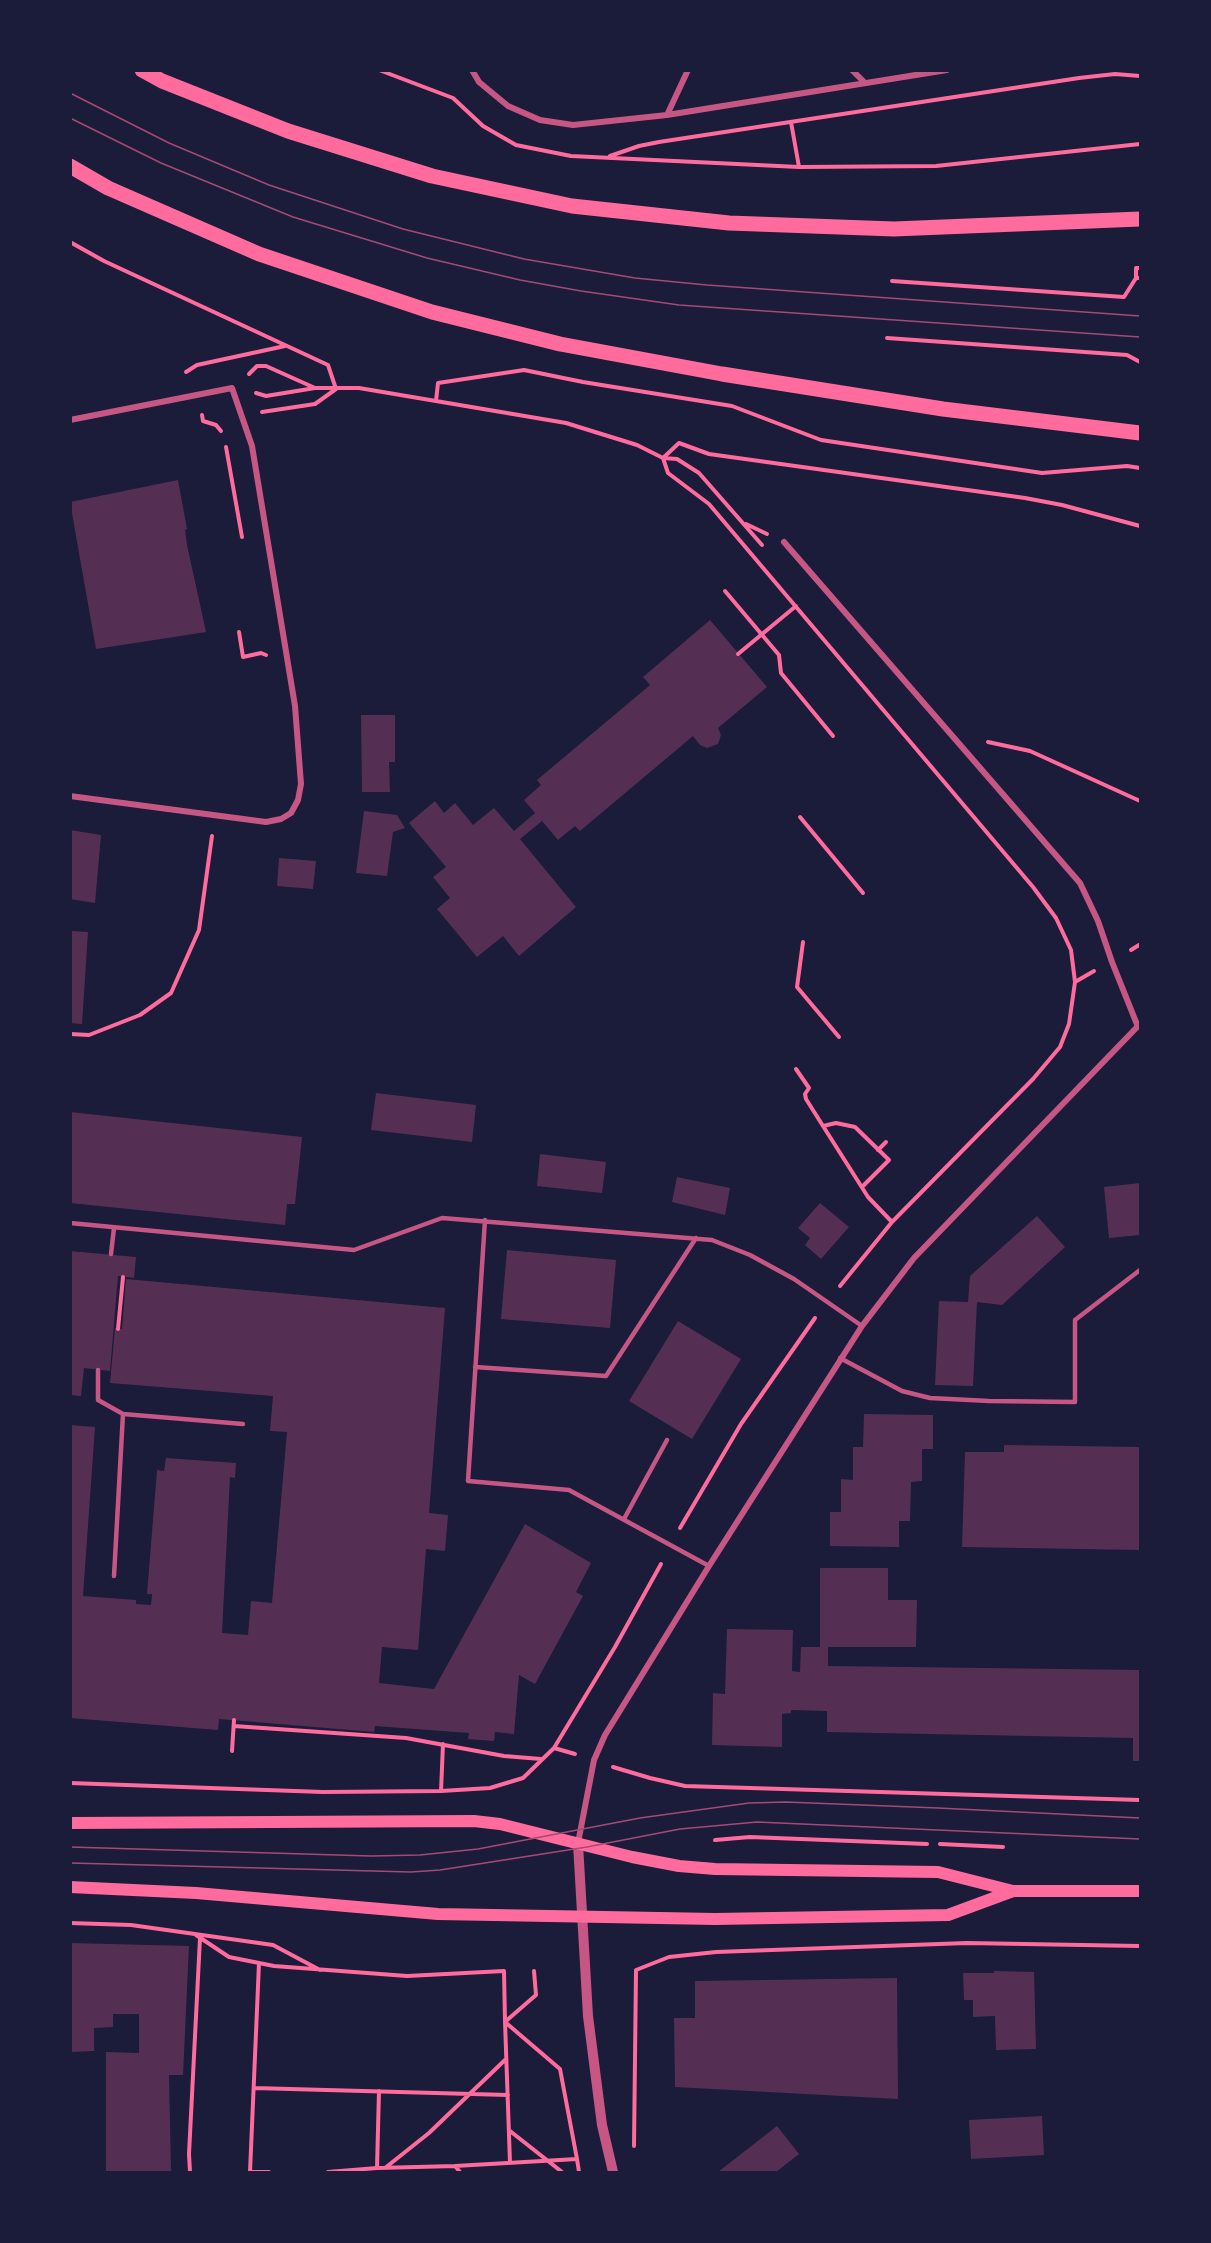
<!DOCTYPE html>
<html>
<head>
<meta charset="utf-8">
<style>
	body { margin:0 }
	#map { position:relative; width:1211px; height:2243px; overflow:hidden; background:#1b1b3a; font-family:Inter,sans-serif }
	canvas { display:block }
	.frame { position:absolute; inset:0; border:72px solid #1b1b3a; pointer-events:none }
</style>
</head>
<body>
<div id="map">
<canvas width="1211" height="2243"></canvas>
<div class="frame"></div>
</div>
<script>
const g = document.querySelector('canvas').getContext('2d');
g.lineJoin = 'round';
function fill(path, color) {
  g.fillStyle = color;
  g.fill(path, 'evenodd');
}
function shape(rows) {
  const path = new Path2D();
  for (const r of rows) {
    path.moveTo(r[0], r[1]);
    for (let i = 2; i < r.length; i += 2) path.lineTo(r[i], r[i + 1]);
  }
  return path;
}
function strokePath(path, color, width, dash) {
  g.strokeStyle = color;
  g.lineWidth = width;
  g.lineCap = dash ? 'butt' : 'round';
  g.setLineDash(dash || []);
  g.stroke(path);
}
fill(shape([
	[178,480,187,529,185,530,187,545,206,632,96,649,70,502],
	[710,620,767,687,718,728,721,735,718,744,707,748,700,745,693,736,580,831,575,826,558,840,542,821,520,839,576,907,519,956,503,936,477,957,437,909,450,898,433,877,446,867,409,823,435,801,444,813,455,803,473,825,494,808,514,831,535,813,524,800,541,785,537,780,650,685,643,677],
	[361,715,395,715,395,762,389,762,390,792,362,792],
	[364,811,397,815,405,828,393,832,387,876,356,873],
	[70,830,101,835,95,903,70,899],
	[279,858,316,861,313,889,277,886],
	[72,931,88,932,82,1024,70,1023],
	[376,1093,476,1105,472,1142,371,1130],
	[70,1112,302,1137,295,1204,287,1204,285,1225,70,1203],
	[540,1154,606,1162,602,1193,537,1186],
	[677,1177,730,1188,725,1215,672,1202],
	[1140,1183,1140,1235,1109,1238,1104,1187],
	[820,1203,849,1227,821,1259,805,1245,810,1238,798,1228],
	[1037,1216,1065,1247,1002,1305,977,1302,973,1386,935,1385,939,1301,968,1302,970,1276],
	[507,1250,616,1260,610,1328,501,1319],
	[70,1251,136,1257,134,1278,118,1276,110,1371,84,1368,81,1396,70,1395],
	[126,1279,445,1308,429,1513,448,1515,445,1551,426,1549,418,1650,382,1647,379,1683,434,1689,525,1524,591,1563,576,1592,583,1596,535,1684,519,1675,514,1734,495,1732,494,1741,468,1739,469,1733,375,1726,374,1732,219,1719,218,1730,70,1718,70,1425,95,1427,83,1596,136,1600,136,1604,151,1605,152,1594,147,1594,157,1470,164,1471,166,1458,236,1463,235,1478,230,1477,222,1633,248,1635,251,1601,272,1603,287,1432,270,1431,273,1396,110,1383,115,1328,122,1329],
	[678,1321,741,1359,692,1439,629,1401],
	[864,1414,933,1415,933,1449,922,1449,922,1481,911,1482,910,1521,899,1521,899,1547,830,1546,830,1512,841,1512,841,1479,853,1480,853,1447,863,1447],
	[1004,1445,1140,1447,1140,1550,962,1547,965,1452,1004,1452],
	[820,1568,888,1568,888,1600,917,1600,916,1647,828,1647,828,1666,1140,1670,1140,1761,1133,1761,1133,1738,827,1732,827,1711,791,1710,791,1713,782,1714,782,1747,712,1745,713,1693,725,1694,727,1629,793,1630,792,1671,800,1672,801,1647,820,1647],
	[70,1943,189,1946,183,2075,169,2075,171,2172,106,2172,106,2052,139,2053,139,2014,113,2014,113,2027,94,2028,94,2051,70,2052],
	[994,1971,1034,1972,1036,2049,996,2050,995,2016,973,2017,973,2000,964,2000,963,1973,994,1973],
	[897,1978,898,2099,675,2087,674,2018,695,2018,695,1981],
	[1042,2116,1044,2155,971,2159,969,2120],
	[777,2126,799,2154,776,2172,718,2172]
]), '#542f53');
strokePath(shape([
	[379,70,453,98,483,126,516,145,571,156,799,167,936,166,1140,144],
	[791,122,799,167],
	[610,156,639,146,659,142,1079,78,1115,74,1140,76],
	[70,242,104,261,328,365,336,389],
	[1136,278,1136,268,1140,268],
	[892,281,1124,297,1136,278,1140,278],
	[887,338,1127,355,1140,362],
	[186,372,197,365,285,346],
	[249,374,257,366,266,366,315,388],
	[256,393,266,396,315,388,359,388,566,423,637,445,663,458,677,459,699,473,762,545],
	[436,401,438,383,524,370,583,382,732,406,821,440,1042,473,1127,466,1140,468],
	[262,412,315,404,336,389],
	[202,415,203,421,216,425,221,431],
	[226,447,242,537],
	[663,458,668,473,709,504,1033,887,1056,918,1071,950,1075,982,1069,1024,1060,1047,1033,1079,892,1222,840,1286],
	[663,458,679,443,709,454,1025,498,1062,505,1140,526],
	[746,524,767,534],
	[725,591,779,655,781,673,833,736],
	[239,632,243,657,261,653,266,655],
	[738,654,796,606],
	[988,742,1030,751,1140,801],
	[800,817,863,893],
	[803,942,797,987,839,1037],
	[1131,950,1139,945,1140,946],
	[1075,982,1094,971],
	[70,1034,89,1035,140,1015,171,993,199,930,212,836],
	[796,1069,809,1088,805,1094,806,1099,823,1126,868,1197,892,1222],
	[823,1126,836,1123,855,1127,889,1160,862,1187],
	[878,1150,886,1142],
	[118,1329,123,1277],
	[680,1528,741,1424,815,1318],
	[234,1726,406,1738,504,1756,541,1759],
	[554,1748,575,1754],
	[232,1751,234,1720],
	[613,1767,650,1778,685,1786,1140,1800],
	[70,1783,323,1792,441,1791,490,1788,523,1778,554,1748,615,1647,661,1564],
	[441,1791,443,1744],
	[715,1840,750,1837,927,1844],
	[940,1844,1003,1847],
	[70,1923,131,1925,273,1945,320,1970],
	[196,1935,229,1957,274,1966,407,1976,504,1971,505,2022],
	[506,2021,536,1995,534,1971],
	[254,2088,508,2095],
	[510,2131,562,2172],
	[634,2146,636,1970,669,1957,716,1952,967,1943,1140,1946],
	[510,2163,505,2022,560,2069,577,2159],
	[455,2166,577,2159,579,2172],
	[377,2168,379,2091],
	[385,2168,429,2133,506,2059],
	[190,2172,189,2154,200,1938],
	[250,2172,259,1963],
	[250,2172,269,2172],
	[328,2172,377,2168,455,2166,460,2172]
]), '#ff6b9d', 4);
strokePath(shape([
	[485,1220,468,1481,569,1490,709,1566],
	[70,1223,354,1250,442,1218,712,1240,750,1255,794,1279,862,1326],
	[111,1254,114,1228],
	[840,1358,902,1391,930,1398,989,1401,1075,1402,1075,1320,1140,1270],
	[475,1367,606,1376,696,1238],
	[98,1370,98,1400,123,1414,243,1424],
	[624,1519,667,1440],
	[114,1576,123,1414]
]), '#c65784', 4.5);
strokePath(shape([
	[472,70,479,82,508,106,540,120,573,125,667,115,947,70],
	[852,70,865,83],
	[667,115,688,70],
	[70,420,232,388,252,446,295,706,301,784,298,800,291,813,281,819,266,822,70,796],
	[784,542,1080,883,1098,921,1112,962,1138,1027],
	[578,1843,594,1760,605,1735,709,1566,862,1326,914,1258,1140,1024]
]), '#c65784', 6);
strokePath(shape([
	[578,1844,588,2016,602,2125,613,2172]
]), '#c65784', 10);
strokePath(shape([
	[70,1823,474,1821,500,1824,632,1857,679,1866,715,1869,938,1872,1013,1891,1140,1891],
	[70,1887,196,1893,438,1914,715,1919,948,1915,1013,1891]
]), '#ff6b9d', 12);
strokePath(shape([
	[142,70,162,81,288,131,432,176,572,206,729,223,894,229,1140,219],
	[70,166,108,188,259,254,432,312,560,344,722,374,943,409,1140,433]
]), '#ff6b9d', 15);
strokePath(shape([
	[70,93,169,143,269,185,403,229,524,259,635,278,707,285,1140,316],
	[70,118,161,163,293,217,427,258,520,280,581,291,679,305,1140,337],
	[70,1847,371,1856,420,1855,478,1849,640,1818,749,1803,786,1802,938,1808,1140,1818],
	[70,1863,411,1872,440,1870,587,1847,680,1829,757,1822,1140,1839]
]), '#a44b75', 1.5);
</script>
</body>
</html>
